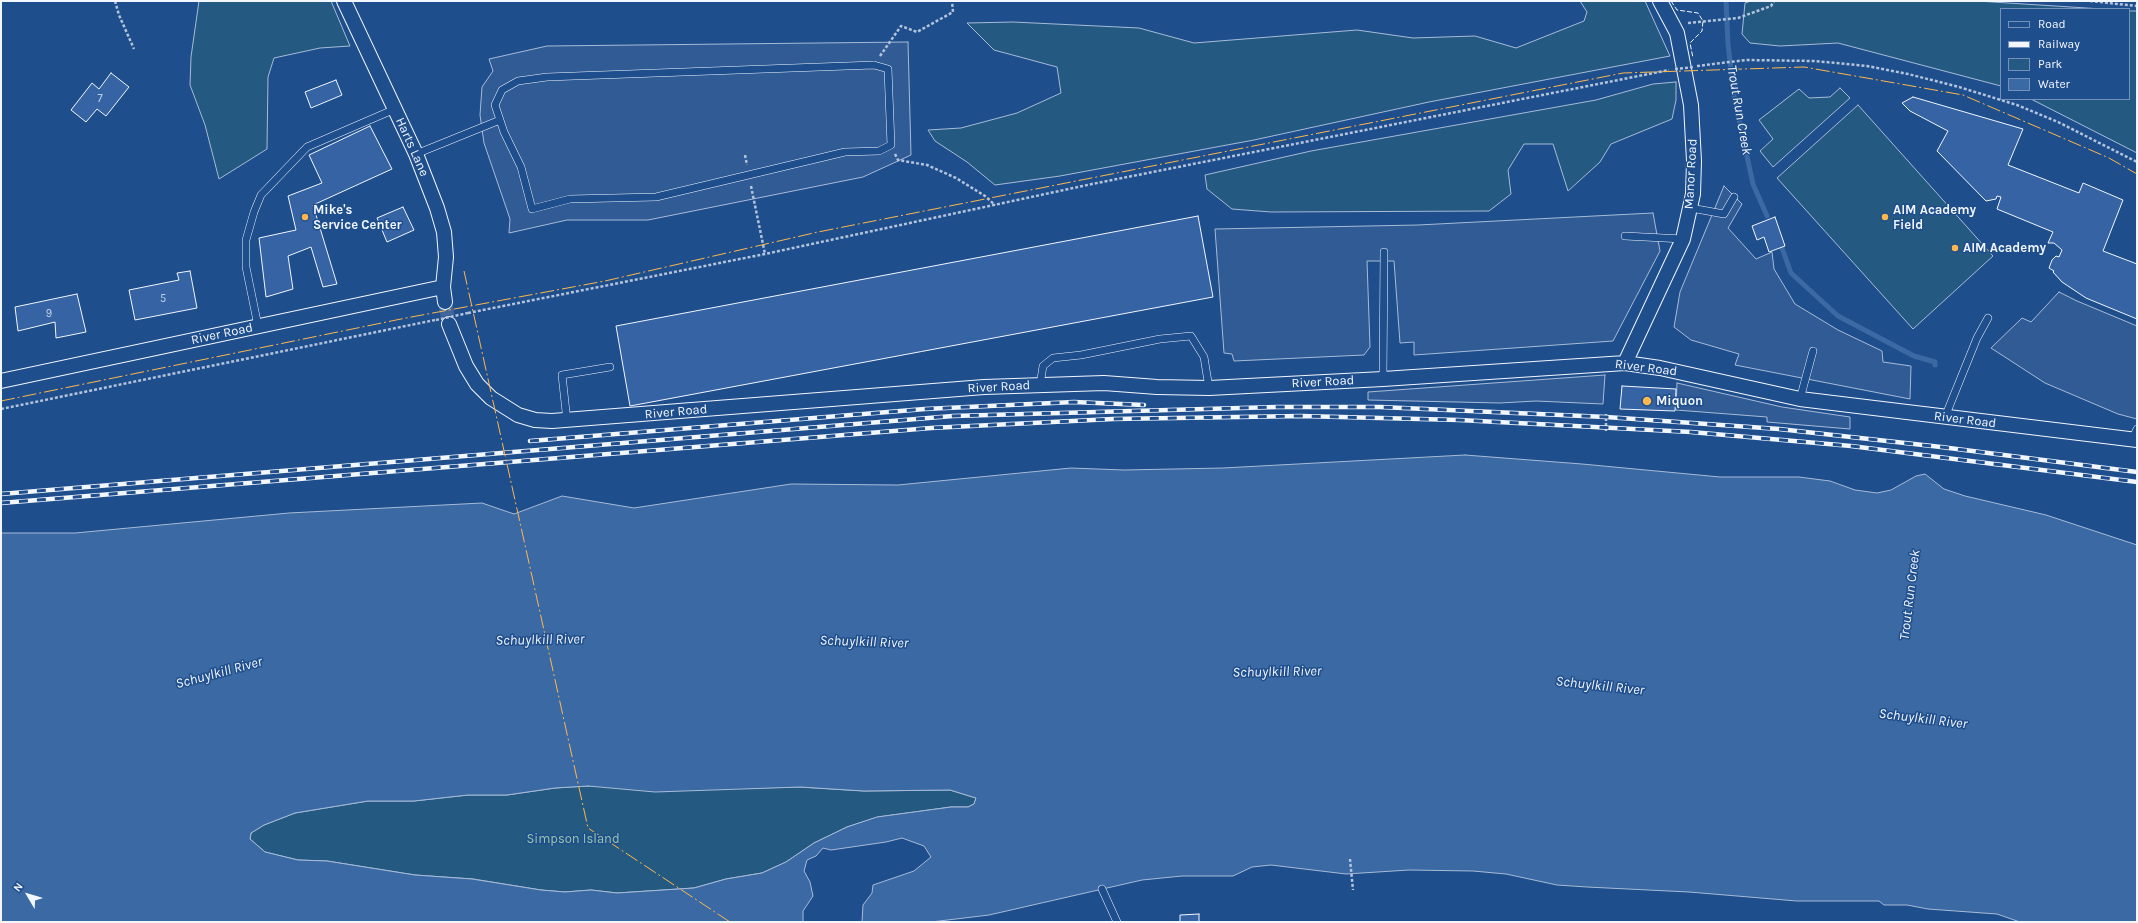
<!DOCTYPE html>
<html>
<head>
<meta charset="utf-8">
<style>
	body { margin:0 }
	#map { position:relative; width:2138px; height:923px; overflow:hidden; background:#1f4e8c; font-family:Karla,sans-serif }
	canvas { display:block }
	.frame { position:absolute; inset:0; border:2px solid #f2f6ff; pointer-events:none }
	.legend { position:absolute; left:2000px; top:8px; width:130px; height:92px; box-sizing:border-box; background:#1f4e8c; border:1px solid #7391ba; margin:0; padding:5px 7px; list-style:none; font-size:12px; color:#f2f6ff }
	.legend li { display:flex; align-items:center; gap:8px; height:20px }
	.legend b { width:20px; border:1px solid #7391ba }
	.north { position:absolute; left:8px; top:875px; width:40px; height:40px; -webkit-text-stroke:3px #1f4e8c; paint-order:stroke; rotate:308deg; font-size:11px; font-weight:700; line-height:16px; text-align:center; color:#f2f6ff }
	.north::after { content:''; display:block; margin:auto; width:14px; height:18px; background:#f2f6ff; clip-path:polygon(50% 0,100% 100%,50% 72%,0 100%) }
</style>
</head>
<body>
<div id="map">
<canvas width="2138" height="923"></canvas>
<div class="frame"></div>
<ul class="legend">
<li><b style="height:5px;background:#1f4e8c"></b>Road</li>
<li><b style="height:5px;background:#f2f6ff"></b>Railway</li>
<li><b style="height:11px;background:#245a82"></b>Park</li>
<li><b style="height:11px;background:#3b69a3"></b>Water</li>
</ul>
<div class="north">N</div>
</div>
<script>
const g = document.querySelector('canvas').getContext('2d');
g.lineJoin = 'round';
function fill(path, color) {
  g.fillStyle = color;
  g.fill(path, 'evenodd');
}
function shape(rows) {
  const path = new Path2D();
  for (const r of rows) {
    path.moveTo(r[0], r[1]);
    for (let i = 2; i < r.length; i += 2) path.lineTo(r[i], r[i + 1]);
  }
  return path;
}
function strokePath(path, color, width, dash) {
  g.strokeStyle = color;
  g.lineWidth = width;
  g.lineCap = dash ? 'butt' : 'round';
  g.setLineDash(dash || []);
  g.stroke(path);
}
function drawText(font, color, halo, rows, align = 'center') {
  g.font = font + ' Karla,sans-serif';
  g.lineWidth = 3;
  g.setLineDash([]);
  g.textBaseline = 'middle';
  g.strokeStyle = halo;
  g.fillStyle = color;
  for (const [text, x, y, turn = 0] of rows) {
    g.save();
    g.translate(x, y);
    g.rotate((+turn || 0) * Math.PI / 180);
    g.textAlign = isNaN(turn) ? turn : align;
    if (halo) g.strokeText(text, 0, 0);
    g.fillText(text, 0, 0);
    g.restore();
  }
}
const green = shape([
	[199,1,331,1,350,46,320,48,274,58,268,77,267,149,219,179,205,125,190,85,191,57,199,1],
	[1580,1,1645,1,1670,56,1429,102,1254,140,1060,176,995,185,967,162,935,141,928,130,961,128,1017,113,1061,93,1057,67,994,50,967,23,1013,22,1139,28,1194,43,1357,30,1413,38,1475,36,1516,48,1584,21,1587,12,1580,1],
	[1751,1,1977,1,2102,9,2001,9,2001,86,1838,43,1780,46,1750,43,1742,34,1745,3,1751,1],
	[2129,11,2137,11,2137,153,2031,99,2129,99,2129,11],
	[1676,82,1676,100,1672,119,1611,144,1600,162,1568,191,1553,144,1524,144,1508,170,1511,194,1489,211,1271,212,1232,209,1207,189,1205,175,1311,151,1596,100,1653,84,1676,82],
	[1840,88,1850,98,1773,167,1760,151,1773,139,1759,120,1799,89,1809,98,1830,97,1840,88],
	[1858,105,1993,256,1913,329,1777,178,1858,105],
	[588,786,715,789,800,787,864,791,950,790,976,798,974,804,968,807,951,807,878,817,847,827,814,843,786,862,762,873,726,879,694,888,617,893,591,890,565,892,541,890,473,879,415,875,327,861,298,860,265,852,250,839,251,833,264,825,295,813,368,801,414,801,468,795,507,795,555,788,588,786]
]);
fill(green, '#245a82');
strokePath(green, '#a8bbd7', 1);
const parking = shape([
	[908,42,911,155,863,177,648,220,567,220,509,233,510,219,484,143,480,115,482,87,493,71,489,59,547,46,908,42],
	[1724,186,1742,204,1728,228,1756,259,1772,252,1774,269,1795,304,1838,330,1882,351,1883,362,1911,366,1910,399,1735,365,1739,354,1691,340,1674,327,1680,292,1724,186],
	[1653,213,1660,251,1613,341,1414,355,1414,342,1400,343,1394,261,1367,261,1370,347,1364,355,1234,361,1232,354,1224,353,1215,229,1418,225,1653,213],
	[2059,292,2077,301,2137,326,2137,419,2118,414,2045,383,1991,348,2022,318,2031,322,2059,292],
	[1605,375,1603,404,1536,401,1500,403,1368,400,1368,392,1605,375],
	[1677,383,1782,407,1850,417,1850,429,1767,422,1767,417,1676,410,1677,383]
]);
fill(parking, '#305b95');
strokePath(parking, '#a8bbd7', 1);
const water = shape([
	[1465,455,1582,464,1720,477,1799,477,1830,481,1855,490,1877,493,1891,490,1916,476,1925,474,1944,489,1965,496,2046,515,2137,545,2137,922,2020,922,1997,914,1928,909,1907,905,1884,905,1879,901,1797,901,1689,892,1587,887,1557,885,1506,874,1473,871,1409,870,1346,874,1271,865,1252,867,1233,876,1182,876,1142,880,989,915,931,922,862,922,863,905,872,893,873,885,914,871,931,857,924,846,902,838,886,842,831,850,823,848,816,856,807,860,804,871,810,882,813,896,803,911,803,922,1,922,1,533,75,533,289,513,482,503,514,514,562,496,634,508,791,484,898,485,1071,468,1124,470,1223,468,1465,455],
	[588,786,655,792,800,787,864,791,950,790,976,798,974,804,968,807,951,807,877,817,847,827,814,843,786,862,762,873,726,879,694,888,617,893,591,890,565,892,541,890,472,879,415,875,327,861,298,860,265,852,250,839,251,833,264,825,295,813,368,801,414,801,468,795,507,795,555,788,588,786]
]);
fill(water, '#3b69a3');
strokePath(water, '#a8bbd7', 1);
strokePath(shape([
	[1726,1,1728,44,1734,96,1753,184,1767,216],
	[1782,248,1791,273,1838,316,1914,356,1935,362,1935,365]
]), '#3b69a3', 5);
const building = shape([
	[111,73,129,87,106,116,97,109,86,122,71,110,92,83,99,89,111,73],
	[336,80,342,95,311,108,305,92,336,80],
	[1913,97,2023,129,2008,165,2079,193,2083,183,2123,200,2103,251,2137,264,2137,319,2086,298,2062,282,2053,272,2054,271,2049,268,2052,260,2056,256,2059,257,2062,250,2054,243,2048,243,2053,232,1997,209,2001,197,1997,196,1996,199,1986,201,1937,151,1948,131,1910,111,1902,103,1913,97],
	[370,126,392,169,313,205,337,284,323,287,311,247,288,256,293,289,266,297,259,238,296,230,288,196,322,183,309,155,370,126],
	[403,207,414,230,387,242,377,218,403,207],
	[1198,216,1213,297,630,406,616,326,1198,216],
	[1775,217,1785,246,1769,252,1764,237,1757,240,1752,226,1775,217],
	[190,271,197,308,135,320,129,290,179,280,177,273,190,271],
	[77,294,86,332,56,338,55,322,18,331,15,307,77,294],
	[1622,386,1676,389,1675,411,1620,409,1622,386],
	[1199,914,1199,922,1180,922,1180,915,1199,914]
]);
fill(building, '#3563a3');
strokePath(building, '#f2f6ff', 1);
strokePath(shape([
	[445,302,449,324]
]), '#3f679d', 14, [14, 7]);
const lane = shape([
	[874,65,888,69,891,145,879,151,845,152,656,197,570,199,532,209,521,167,504,132,495,105,502,90,518,81,547,77,874,65],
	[416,154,500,120],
	[1691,208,1724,214,1734,197],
	[1625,236,1683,239],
	[258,326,246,267,246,240,254,212,261,195,307,147,395,109],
	[1383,379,1384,252],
	[1040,385,1043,366,1053,358,1081,355,1160,339,1191,336,1204,357,1209,388],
	[1800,399,1813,351],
	[1945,417,1977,338,1988,318],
	[567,421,562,375,610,367],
	[2132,440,2137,429],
	[1102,889,1117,922]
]);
const street = shape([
	[344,1,416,154,437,208,444,232,446,257,443,287,445,302],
	[449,324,466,366,477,384,491,398,518,415,535,420,552,421,984,387,1104,383,1157,387,1209,388,1383,379,1625,363,1660,368,1800,399,2137,440],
	[1625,363,1683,239,1693,194,1694,161,1691,105,1677,33,1660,1],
	[1,381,443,287]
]);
strokePath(lane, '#f2f6ff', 8);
strokePath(street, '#f2f6ff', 16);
strokePath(shape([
	[115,1,119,15,134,49],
	[2090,1,2137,6],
	[1688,23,1738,18,1771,6,1774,1],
	[880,56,901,26,917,32,953,12,952,1],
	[1697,66,1746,60,1815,61,1867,66,1908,74,1959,87,2017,105,2058,122,2137,162],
	[895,154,898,160,927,165,956,178,985,196,995,205],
	[745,155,747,165],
	[751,186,765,254],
	[468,313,765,254,1092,184,1669,70],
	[1,409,435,320],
	[1606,431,1606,414],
	[1350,859,1353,890]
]), '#b3c4dc', 2.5, [3, 2]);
strokePath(lane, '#1f4e8c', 7);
strokePath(street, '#1f4e8c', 14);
const rail = shape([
	[530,441,925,409,1074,402,1144,405],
	[1,494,953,416,1277,407,1380,407,1606,417,1779,429,1941,447,2137,472],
	[1,503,931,428,1113,419,1301,416,1459,420,1691,432,1851,446,2137,482]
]);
strokePath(rail, '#f2f6ff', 4.5);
strokePath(rail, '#1f4e8c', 3, [9]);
strokePath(shape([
	[1675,69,1694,67],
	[436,320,468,313]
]), '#b3c4dc', 2.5, [3, 2]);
strokePath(shape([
	[1671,1,1677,10,1698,13,1703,21,1702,31,1690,43,1693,58]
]), '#f2f6ff', 1, [5, 2]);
strokePath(shape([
	[464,271,588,828,730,922],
	[1,401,406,318,605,281,818,232,1623,73,1804,67,1963,95,2109,158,2137,174]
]), '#ffb74d', 1, [14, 3, 2, 3]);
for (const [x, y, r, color] of [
	[305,217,4,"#ffb74d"],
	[1885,217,4,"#ffb74d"],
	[1955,248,4,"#ffb74d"],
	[1647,401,5,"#ffb74d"]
]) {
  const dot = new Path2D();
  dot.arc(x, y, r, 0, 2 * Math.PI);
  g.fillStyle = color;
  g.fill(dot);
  strokePath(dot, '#1f4e8c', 1.5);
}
drawText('11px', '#c3d1e8', null, [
	["7",100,99],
	["5",163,299],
	["9",49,314]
]);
drawText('13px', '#f2f6ff', '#1f4e8c', [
	["Harts Lane",412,147,66],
	["Manor Road",1691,174,-87],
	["River Road",222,334,-12],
	["River Road",1646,368,7],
	["River Road",1323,382,-3],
	["River Road",999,387,-3],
	["River Road",676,412,-5],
	["River Road",1965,420,7]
]);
drawText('bold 13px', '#f2f6ff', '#1f4e8c', [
	["Mike's",313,210],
	["Service Center",313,225],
	["AIM Academy",1893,210],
	["Field",1893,225],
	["AIM Academy",1963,248],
	["Miquon",1656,401]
], 'left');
drawText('13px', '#97c8a6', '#1f4e8c', [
	["Simpson Island",573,839]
]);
drawText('italic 14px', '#f2f6ff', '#1f4e8c', [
	["Trout Run Creek",1739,110,80],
	["Trout Run Creek",1910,595,-83],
	["Schuylkill River",540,640,-1],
	["Schuylkill River",864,642,2],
	["Schuylkill River",1277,672,-1],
	["Schuylkill River",219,673,-15],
	["Schuylkill River",1600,686,6],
	["Schuylkill River",1923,719,7]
]);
</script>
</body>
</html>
